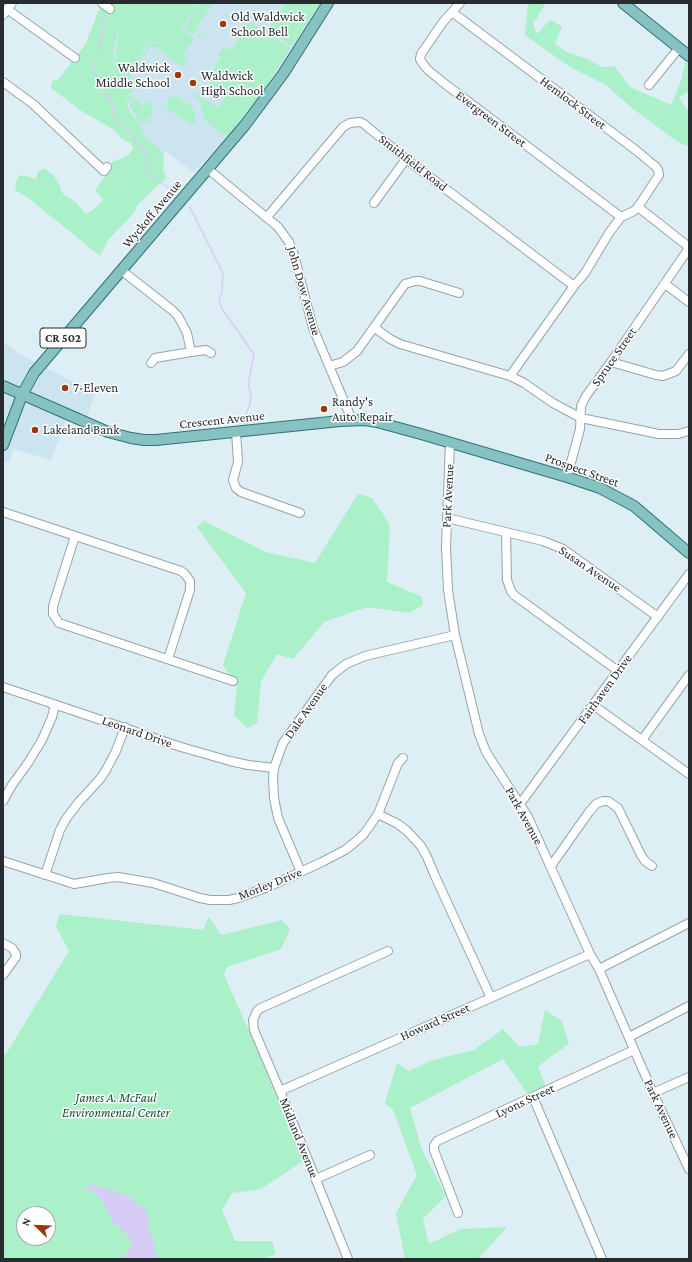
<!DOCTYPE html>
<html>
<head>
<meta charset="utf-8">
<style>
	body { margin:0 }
	#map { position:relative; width:692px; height:1262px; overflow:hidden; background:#deeef5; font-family:"Crimson Pro",serif }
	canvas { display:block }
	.frame { position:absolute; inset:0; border:4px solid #262c2f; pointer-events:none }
	.north { position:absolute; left:16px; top:1206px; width:40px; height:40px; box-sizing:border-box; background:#fff; border:1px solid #a8abac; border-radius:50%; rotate:293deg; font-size:11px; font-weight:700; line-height:16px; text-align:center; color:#262c2f }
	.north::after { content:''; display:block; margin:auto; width:14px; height:18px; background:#9d370f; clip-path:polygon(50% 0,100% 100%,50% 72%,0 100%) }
</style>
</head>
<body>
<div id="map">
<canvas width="692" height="1262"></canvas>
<div class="frame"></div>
<div class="north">N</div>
</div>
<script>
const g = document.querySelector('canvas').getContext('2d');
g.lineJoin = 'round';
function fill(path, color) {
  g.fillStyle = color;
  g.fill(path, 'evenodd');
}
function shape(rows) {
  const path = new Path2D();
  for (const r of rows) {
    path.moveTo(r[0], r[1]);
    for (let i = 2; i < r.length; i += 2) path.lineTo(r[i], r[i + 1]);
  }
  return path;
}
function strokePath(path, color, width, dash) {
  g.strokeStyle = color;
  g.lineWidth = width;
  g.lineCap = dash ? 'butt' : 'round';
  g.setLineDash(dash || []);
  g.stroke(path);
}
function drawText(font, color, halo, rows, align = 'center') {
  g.font = font + ' "Crimson Pro",serif';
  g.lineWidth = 3;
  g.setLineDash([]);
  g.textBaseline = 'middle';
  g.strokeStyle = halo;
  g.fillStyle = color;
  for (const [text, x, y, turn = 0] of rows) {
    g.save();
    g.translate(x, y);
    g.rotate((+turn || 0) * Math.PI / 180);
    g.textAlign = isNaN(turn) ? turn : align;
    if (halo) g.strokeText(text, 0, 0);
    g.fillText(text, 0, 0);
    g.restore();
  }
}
fill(shape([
	[123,3,320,3,277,71,256,100,217,149,194,172,146,139,114,77,112,65,113,52],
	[3,342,25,357,95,393,87,417,70,410,51,460,14,449,8,463,3,461]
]), '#cce4ef');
fill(shape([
	[105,3,124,3,124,7,125,3,199,3,179,32,160,43,152,41,148,43,129,72,130,77,137,82,130,94,131,100,126,101,131,113,140,125,146,139,158,147,164,153,163,169,167,178,151,191,144,199,139,203,133,214,108,240,100,256,27,197,16,191,15,184,19,176,24,175,36,179,38,172,43,169,47,170,53,175,60,186,61,191,66,197,68,197,76,202,85,214,92,211,103,200,95,190,110,170,112,162,129,155,133,149,131,143,121,138,113,129,83,112,51,88,52,81,58,80,85,45,98,12],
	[121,18,114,66,116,79,113,71,113,52],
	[200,3,213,3,196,29,202,33,199,38,198,37,200,33,195,30,193,34,184,29],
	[286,3,320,3,292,46,267,31],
	[528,3,546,3,533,24,537,34,550,20,562,26,555,44,566,52,588,59,602,67,614,66,630,87,671,105,681,81,685,62,689,63,689,92,679,97,689,113,689,147,675,140,632,108,606,85,570,67,525,35],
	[244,16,245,19,290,48,265,88,230,134,227,136,206,122,199,101,194,94,195,93,218,108,227,94,201,77,205,71,210,74,221,57,218,55,224,47,231,51,248,25,241,21],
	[182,30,197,40,194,39,182,56,188,60,184,67,151,45,137,67,135,66,150,43,161,44],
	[176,96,189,104,193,108,196,121,195,124,190,124,168,110,167,103,168,100,172,97],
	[133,98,142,104,141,114,144,121,141,124,130,105],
	[150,101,154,104,152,107,153,112,147,122,143,118,142,110,144,105,145,103,148,104],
	[358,494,372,498,390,525,387,582,422,597,423,605,409,613,367,607,324,622,293,659,277,654,261,681,257,723,247,728,234,715,237,687,223,665,246,593,197,527,204,521,266,552,315,563],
	[59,914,203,930,209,917,221,935,282,920,290,929,281,949,227,967,224,975,250,1033,303,1161,261,1189,232,1193,222,1210,235,1241,272,1241,276,1254,263,1259,3,1259,3,1054,6,1054,69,951,56,927],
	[24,1214,48,1214,48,1238,24,1238],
	[545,1010,562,1021,569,1044,538,1066,547,1090,530,1098,503,1059,410,1108,422,1150,446,1196,423,1219,429,1244,460,1229,507,1227,478,1259,405,1259,396,1213,417,1175,393,1110,385,1103,397,1063,409,1071,433,1060,474,1050,503,1029,520,1047,538,1044]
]), '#aaf0c8');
fill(shape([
	[91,1184,129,1196,138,1205,144,1207,150,1221,148,1227,154,1243,156,1259,124,1259,132,1242,121,1228,112,1222,103,1201,99,1199,97,1194,92,1191,86,1190]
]), '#d6ccf5');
strokePath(shape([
	[98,51,104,25,105,16],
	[95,61,93,69,102,89,111,100,114,114,119,124,131,133,135,141,143,149,150,160,146,169,148,174,175,192],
	[190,207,223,273,222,292,219,301,222,309,254,354,249,380,249,387,251,395,250,404,244,419,245,425]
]), '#d6ccf5', 1.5);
const minor = shape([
	[102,3,110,9],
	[460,3,443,22,421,54,420,59,423,64,428,70,445,84,621,217],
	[7,9,75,58],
	[452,12,637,151,656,167,658,170,659,175,638,207,634,211,621,217,609,233,585,273,574,286,510,376],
	[3,15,12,3],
	[3,82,33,104,104,171,107,167],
	[649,85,679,48],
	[208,169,278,227,289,242,294,255,313,328,352,420],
	[374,203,406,159],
	[638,207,689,247],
	[267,217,343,127,350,123,360,122,364,124,406,159,574,286],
	[121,270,172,310,178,316,187,333,191,352],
	[665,284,689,302],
	[375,328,390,339,400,344,510,376,524,383,553,403,581,418,659,434,678,434,689,431],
	[611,362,656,375,663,376,676,371,689,354],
	[151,363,155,358,191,352,206,350,211,353],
	[329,366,343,362,357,351,405,284,415,281,420,281,459,293],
	[236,432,238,462,233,480,236,488,241,492,300,513],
	[450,442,446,547,448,590,455,635,479,734,486,752,528,817,590,954,599,969,653,1093,689,1169],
	[567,477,580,429,581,406,586,396,611,362,689,248],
	[3,512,181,571,185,574,190,581,190,590,168,659],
	[447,518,543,541,563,549,658,617],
	[506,533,507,580,511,591,514,595,618,671],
	[75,536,53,606,53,614,59,623,233,681],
	[3,687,181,747,230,761,248,765,274,768],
	[593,705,689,774],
	[642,740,689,675],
	[3,801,12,785,28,763,42,740,52,717,55,705],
	[520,804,689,574],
	[378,814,398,824,407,831,421,846,427,857,435,876,491,998],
	[3,861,74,884,108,878,118,877,153,883,200,898,210,900,229,900,238,898,268,887,322,862,345,850,354,843,364,834,378,814,395,771,398,763,403,758],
	[551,866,589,812,596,804,603,801,608,801,618,808,641,855,645,861,652,866],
	[301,872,278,818,274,798,273,778,274,768,283,743,332,675,346,664,365,656,455,635],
	[45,875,60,830,66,819,78,803,100,779,106,770,116,751,125,727],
	[3,943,12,948,16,954,16,957,3,975],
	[599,969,689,923],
	[629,1037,689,1006],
	[280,1091,590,954],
	[653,1093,689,1077],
	[533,1097,602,1259],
	[316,1179,370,1155],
	[458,1213,434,1150,434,1146,437,1141,634,1050],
	[348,1259,280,1091,254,1030,253,1020,257,1011,261,1008,388,951]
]);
const major = shape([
	[623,3,689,56],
	[3,386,108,432,131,438,144,440,156,440,340,421,365,420,377,422,421,434,567,477,600,488,634,506,689,553],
	[3,445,22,395,34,373,245,125,283,74,328,3]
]);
strokePath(minor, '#95a4ab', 10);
strokePath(major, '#2e7373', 12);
strokePath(minor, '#fff', 8);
strokePath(major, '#85c2c1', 10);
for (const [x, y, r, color] of [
	[223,24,4,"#9d370f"],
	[178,75,4,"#9d370f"],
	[193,83,4,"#9d370f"],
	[65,388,4,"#9d370f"],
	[324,409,4,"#9d370f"],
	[35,430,4,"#9d370f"]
]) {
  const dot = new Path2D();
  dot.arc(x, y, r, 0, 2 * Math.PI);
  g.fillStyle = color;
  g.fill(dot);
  strokePath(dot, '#fff', 1.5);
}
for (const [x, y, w] of [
	[63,338,46]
]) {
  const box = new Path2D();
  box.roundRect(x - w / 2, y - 10, w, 20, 3);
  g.fillStyle = '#fff';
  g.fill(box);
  strokePath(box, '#262c2f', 1);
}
drawText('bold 12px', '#262c2f', null, [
	["CR 502",63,338]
]);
drawText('13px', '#262c2f', '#fff', [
	["Old Waldwick",231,17],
	["School Bell",231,32],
	["Waldwick",170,68,"right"],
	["Middle School",170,83,"right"],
	["Waldwick",201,76],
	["High School",201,91],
	["7-Eleven",73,388],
	["Randy's",332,402],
	["Auto Repair",332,417],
	["Lakeland Bank",43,430]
], 'left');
drawText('13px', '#262c2f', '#fff', [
	["Hemlock Street",573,103,37],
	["Evergreen Street",491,119,37],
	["Smithfield Road",413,163,38],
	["Wyckoff Avenue",152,214,-50],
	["John Dow Avenue",304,291,74],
	["Spruce Street",614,357,-55],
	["Crescent Avenue",222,420,-6],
	["Prospect Street",582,470,20],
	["Park Avenue",448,496,-87],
	["Susan Avenue",590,569,34],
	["Fairhaven Drive",605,689,-54],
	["Dale Avenue",306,711,-55],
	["Leonard Drive",137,732,19],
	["Park Avenue",524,816,61],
	["Morley Drive",270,884,-22],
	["Howard Street",435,1022,-24],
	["Lyons Street",525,1101,-25],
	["Park Avenue",661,1109,65],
	["Midland Avenue",299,1138,68]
]);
drawText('italic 13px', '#165035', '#fff', [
	["James A. McFaul",116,1098],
	["Environmental Center",116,1113]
]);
</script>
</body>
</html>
